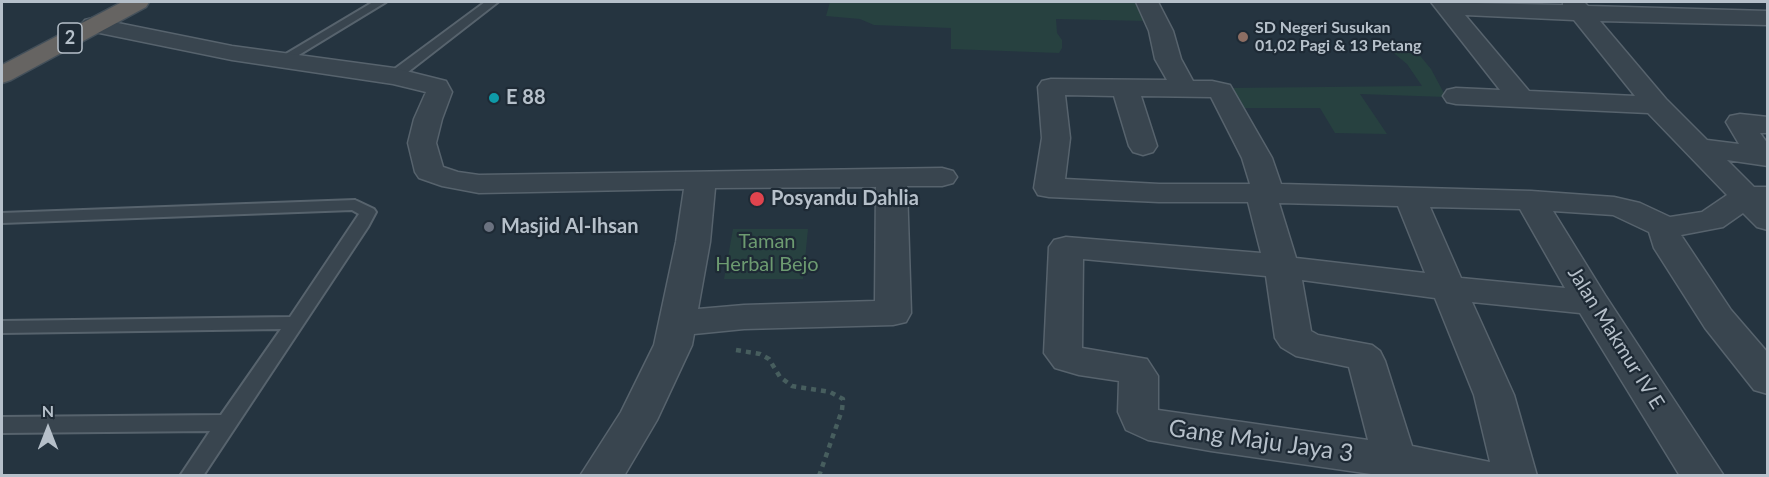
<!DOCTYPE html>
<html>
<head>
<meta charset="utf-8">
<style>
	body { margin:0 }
	#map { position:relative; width:1769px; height:477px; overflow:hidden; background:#253440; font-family:Lato,sans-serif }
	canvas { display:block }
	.frame { position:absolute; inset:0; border:3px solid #b6c0ca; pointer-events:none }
	.north { position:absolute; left:18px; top:399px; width:60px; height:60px; -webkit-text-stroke:4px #1e2a35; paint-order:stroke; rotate:0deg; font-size:16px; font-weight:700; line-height:24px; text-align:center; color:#b6c0ca }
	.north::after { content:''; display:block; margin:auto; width:21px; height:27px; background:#b6c0ca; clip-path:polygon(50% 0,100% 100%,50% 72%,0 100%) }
</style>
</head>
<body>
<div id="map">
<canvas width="1769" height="477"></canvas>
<div class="frame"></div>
<div class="north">N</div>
</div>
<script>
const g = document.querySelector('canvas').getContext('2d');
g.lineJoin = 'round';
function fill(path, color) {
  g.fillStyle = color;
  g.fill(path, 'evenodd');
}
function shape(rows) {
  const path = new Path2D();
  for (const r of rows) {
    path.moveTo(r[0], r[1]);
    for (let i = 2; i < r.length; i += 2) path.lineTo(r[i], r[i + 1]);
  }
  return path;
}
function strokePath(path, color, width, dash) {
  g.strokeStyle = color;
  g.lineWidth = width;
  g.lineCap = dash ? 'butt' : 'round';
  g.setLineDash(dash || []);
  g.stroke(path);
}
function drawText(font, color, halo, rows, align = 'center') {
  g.font = font + ' Lato,sans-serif';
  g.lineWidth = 4.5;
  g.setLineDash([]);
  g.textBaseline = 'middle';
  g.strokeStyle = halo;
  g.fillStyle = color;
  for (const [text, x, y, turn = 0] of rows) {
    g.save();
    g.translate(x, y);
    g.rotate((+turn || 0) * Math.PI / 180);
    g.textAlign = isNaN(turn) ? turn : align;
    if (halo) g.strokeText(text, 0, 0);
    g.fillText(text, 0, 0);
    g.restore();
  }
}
fill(shape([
	[830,2,1137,2,1148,21,1056,19,1057,33,1062,40,1062,48,1059,53,951,49,951,28,874,25,860,19,826,16],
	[1398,45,1417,52,1431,69,1446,97,1360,94,1387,134,1335,133,1320,108,1239,108,1228,88,1422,86,1407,64,1390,50,1392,46],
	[733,229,808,229,803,279,724,279]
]), '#274140');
const service = shape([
	[373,2,386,2,284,64,276,64,274,61,373,2],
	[485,2,498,2,399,79,389,79,388,76,389,73,485,2],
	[355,200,374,209,376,212,368,227,203,476,180,476,210,431,2,433,2,417,221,415,281,329,2,333,2,321,290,317,359,214,352,210,2,223,2,213,355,200]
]);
const minor = shape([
	[1136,2,1158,2,1173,31,1181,59,1193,81,1212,81,1230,85,1272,158,1281,184,1531,191,1614,197,1640,203,1670,217,1702,212,1727,195,1648,113,1456,104,1447,102,1443,96,1447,90,1456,88,1500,90,1431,2,1563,5,1563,2,1584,2,1588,6,1768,11,1768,25,1600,21,1666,99,1707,140,1739,144,1726,122,1730,116,1740,114,1768,117,1768,133,1760,133,1768,144,1768,166,1727,160,1754,187,1768,187,1768,230,1757,227,1743,213,1723,227,1681,235,1731,310,1768,353,1768,394,1754,390,1705,328,1654,248,1649,232,1613,215,1553,211,1605,295,1724,476,1680,476,1580,313,1472,302,1514,395,1537,476,1385,476,1211,451,1148,440,1126,430,1118,412,1119,381,1079,375,1055,368,1044,353,1049,247,1054,240,1066,237,1261,253,1248,202,1159,202,1049,197,1038,195,1034,188,1042,138,1038,87,1042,81,1051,79,1167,80,1155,59,1149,31,1136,2],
	[1465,15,1574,20,1635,96,1529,91,1465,15],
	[1065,95,1114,96,1129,146,1133,152,1143,155,1153,152,1157,146,1141,96,1211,97,1242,158,1250,184,1159,184,1065,179,1070,138,1065,95],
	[1279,203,1398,206,1425,273,1296,258,1279,203],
	[1430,207,1520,209,1565,288,1461,278,1430,207],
	[1083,259,1266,276,1275,338,1281,347,1296,356,1349,367,1368,440,1158,410,1158,376,1147,359,1082,348,1083,259],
	[1302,280,1435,298,1474,395,1490,462,1412,446,1385,361,1380,351,1372,345,1318,335,1311,331,1302,280],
	[93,18,232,46,394,68,446,81,452,92,442,119,436,143,443,167,458,172,479,175,942,168,953,171,957,177,953,183,942,186,907,186,911,313,906,322,893,325,744,329,694,334,692,345,657,420,624,476,580,476,621,412,654,345,676,242,684,189,479,193,442,186,419,178,415,172,408,143,414,119,426,92,393,84,232,60,85,30,81,25,85,20,93,18],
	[876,187,875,301,744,305,698,309,710,242,715,188,876,187]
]);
const trunk = shape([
	[122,2,149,2,146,7,11,80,2,83,2,65,122,2]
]);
strokePath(service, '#57636d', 4);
strokePath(minor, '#57636d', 3);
strokePath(trunk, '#44505a', 3);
strokePath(shape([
	[736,350,760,354,769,359,780,377,792,386,830,392,843,399,842,410,819,476]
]), '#475e5e', 4.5, [5, 5]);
fill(service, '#39454f');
fill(minor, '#39454f');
fill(trunk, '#666462');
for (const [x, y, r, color] of [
	[1243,37,6,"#8d6e63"],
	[494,98,6,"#0f9aa8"],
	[757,199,8,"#e0444e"],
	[489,227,6,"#6b7280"]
]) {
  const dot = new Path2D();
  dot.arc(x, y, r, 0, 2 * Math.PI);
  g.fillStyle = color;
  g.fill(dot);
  strokePath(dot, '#1e2a35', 2);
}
drawText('bold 16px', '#b6c0ca', '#1e2a35', [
	["SD Negeri Susukan",1255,28],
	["01,02 Pagi & 13 Petang",1255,46]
], 'left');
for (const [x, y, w] of [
	[70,38,24]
]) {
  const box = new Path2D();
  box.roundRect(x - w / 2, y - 15, w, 30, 4.5);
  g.fillStyle = '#1e2a35';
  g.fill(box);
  strokePath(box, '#b6c0ca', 1.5);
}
drawText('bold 18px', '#b6c0ca', null, [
	["2",70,38]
]);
drawText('bold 20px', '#b6c0ca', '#1e2a35', [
	["E 88",506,98],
	["Posyandu Dahlia",771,199],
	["Masjid Al-Ihsan",501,227]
], 'left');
drawText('20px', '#6d9b71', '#1e2a35', [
	["Taman",767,242],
	["Herbal Bejo",767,265]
]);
drawText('20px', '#b6c0ca', '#1e2a35', [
	["Jalan Makmur IV E",1616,338,58]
]);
drawText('24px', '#b6c0ca', '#1e2a35', [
	["Gang Maju Jaya 3",1261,441,8]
]);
</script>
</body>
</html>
